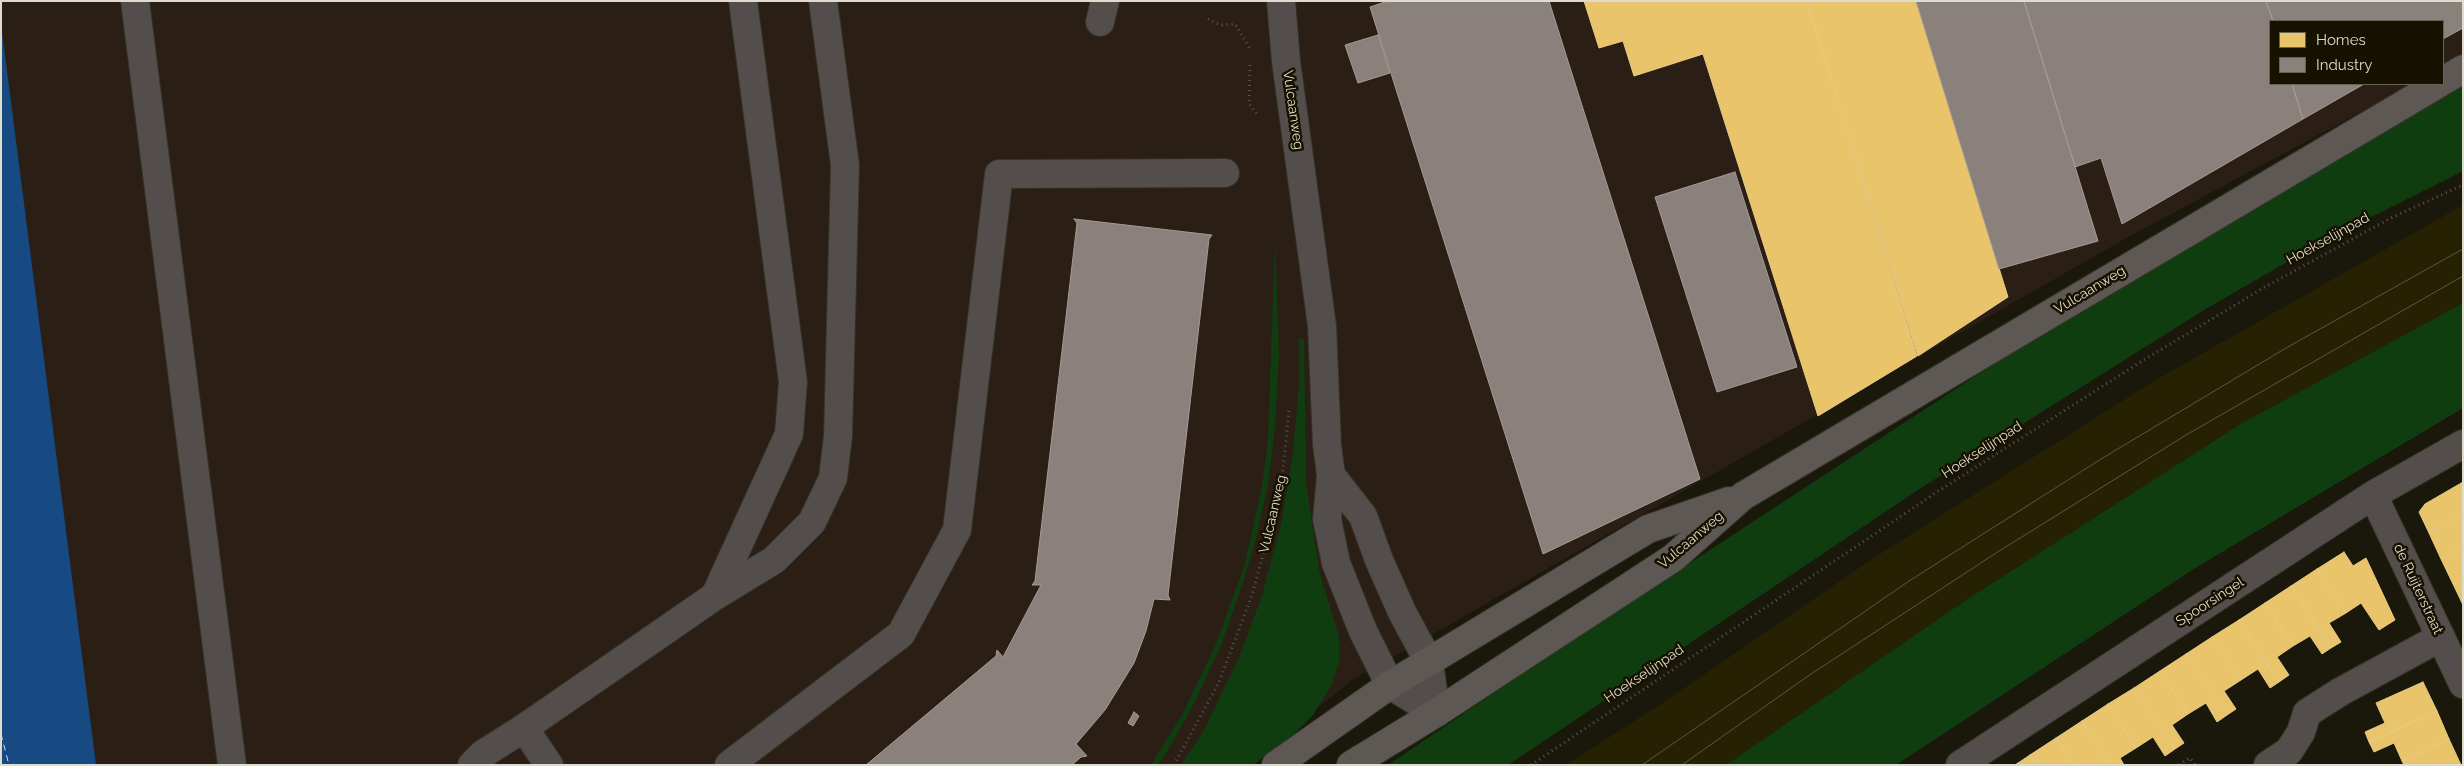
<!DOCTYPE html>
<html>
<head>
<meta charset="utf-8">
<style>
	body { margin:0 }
	#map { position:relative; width:2464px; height:766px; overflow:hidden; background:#1a180a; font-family:Raleway,sans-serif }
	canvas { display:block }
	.frame { position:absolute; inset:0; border:2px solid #dedccc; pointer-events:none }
	.legend { position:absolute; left:2269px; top:20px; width:175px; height:65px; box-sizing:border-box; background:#171200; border:1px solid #676352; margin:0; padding:6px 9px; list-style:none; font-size:15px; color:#dedccc }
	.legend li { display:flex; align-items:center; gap:10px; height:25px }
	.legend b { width:25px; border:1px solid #676352 }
</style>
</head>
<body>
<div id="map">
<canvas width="2464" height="766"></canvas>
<div class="frame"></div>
<ul class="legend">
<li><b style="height:14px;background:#e9c46a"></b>Homes</li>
<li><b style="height:14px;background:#8a817c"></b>Industry</li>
</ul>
</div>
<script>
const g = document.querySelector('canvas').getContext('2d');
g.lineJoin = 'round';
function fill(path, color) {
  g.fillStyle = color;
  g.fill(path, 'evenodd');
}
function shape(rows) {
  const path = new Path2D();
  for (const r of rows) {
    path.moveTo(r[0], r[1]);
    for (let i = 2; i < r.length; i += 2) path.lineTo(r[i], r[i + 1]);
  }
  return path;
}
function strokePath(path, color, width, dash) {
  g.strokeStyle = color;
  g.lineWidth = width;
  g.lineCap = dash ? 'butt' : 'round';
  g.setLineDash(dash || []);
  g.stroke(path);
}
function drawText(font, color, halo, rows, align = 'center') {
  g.font = font + ' Raleway,sans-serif';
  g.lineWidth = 5;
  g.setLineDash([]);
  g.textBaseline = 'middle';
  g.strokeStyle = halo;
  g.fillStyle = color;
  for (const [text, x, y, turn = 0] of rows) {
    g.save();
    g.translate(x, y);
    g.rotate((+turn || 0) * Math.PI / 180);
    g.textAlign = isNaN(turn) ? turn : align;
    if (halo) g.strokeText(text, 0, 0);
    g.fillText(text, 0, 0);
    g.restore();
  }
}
fill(shape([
	[2463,205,2463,303,2242,423,1963,602,1726,765,1566,765,1664,702,1872,559,2154,381]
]), '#262102');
fill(shape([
	[1,1,2463,1,2463,57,2443,68,2443,21,2270,21,2270,84,2413,84,2123,240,1351,681,1245,765,1,765]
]), '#2b1e14');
fill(shape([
	[2463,84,2463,171,2327,239,2204,310,1921,488,1511,763,1508,765,1388,765,1551,654,2064,318],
	[1275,241,1279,355,1275,428,1268,485,1257,535,1245,577,1222,643,1195,702,1167,752,1158,765,1151,765,1183,713,1215,646,1244,567,1262,487,1268,440],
	[2463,303,2463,408,2192,570,1896,765,1726,765,1963,602,2242,423],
	[1299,339,1304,339,1306,482,1319,570,1339,637,1339,662,1331,686,1313,715,1290,738,1253,765,1181,765,1204,730,1238,660,1262,596,1281,524,1293,453,1299,383]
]), '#103d10');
fill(shape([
	[1,24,96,765,1,765]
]), '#174983');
const homes = shape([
	[1584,1,1807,1,1917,356,1818,416,1703,54,1634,76,1623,41,1599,48,1584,1],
	[1807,1,1916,1,2008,297,1918,356,1807,1],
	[2463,482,2463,514,2429,533,2419,512,2425,504,2463,482],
	[2463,514,2463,546,2441,559,2429,533,2463,514],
	[2463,546,2463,578,2453,584,2441,559,2463,546],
	[2344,552,2353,566,2366,558,2395,620,2379,630,2361,603,2346,613,2317,569,2344,552],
	[2317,569,2346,613,2329,623,2341,642,2331,648,2291,586,2317,569],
	[2463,578,2463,605,2453,584,2463,578],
	[2291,586,2331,648,2322,654,2310,636,2293,646,2265,603,2291,586],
	[2265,603,2293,646,2277,657,2289,675,2279,682,2239,620,2265,603],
	[2239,620,2279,682,2270,688,2258,669,2241,680,2212,637,2239,620],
	[2212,637,2241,680,2224,691,2236,709,2227,715,2186,654,2212,637],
	[2186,654,2227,715,2217,722,2206,703,2188,714,2160,671,2186,654],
	[2160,671,2188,714,2172,725,2184,743,2175,749,2134,688,2160,671],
	[2423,682,2437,711,2369,742,2365,732,2385,723,2376,703,2423,682],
	[2134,688,2175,749,2165,756,2153,737,2136,748,2108,704,2134,688],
	[2108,704,2136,748,2120,758,2124,765,2110,765,2082,721,2108,704],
	[2437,711,2449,739,2402,761,2394,743,2374,752,2369,742,2437,711],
	[2082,721,2110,765,2073,765,2056,738,2082,721],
	[2056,738,2073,765,2036,765,2030,755,2056,738],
	[2449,739,2461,765,2404,765,2402,761,2449,739],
	[2030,755,2036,765,2015,765,2030,755]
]);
fill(homes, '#e9c46a');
strokePath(homes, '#e6cb87', 1);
const industry = shape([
	[1388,1,1549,1,1700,479,1543,554,1370,7,1388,1],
	[1916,1,2024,1,2098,241,1999,269,1916,1],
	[2024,1,2266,1,2273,21,2270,21,2270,84,2292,84,2303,119,2122,224,2101,158,2075,167,2024,1],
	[2266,1,2463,1,2463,28,2443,39,2443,21,2273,21,2266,1],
	[1378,35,1390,73,1358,83,1345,45,1378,35],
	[2292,84,2364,84,2303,119,2292,84],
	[1735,172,1797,367,1717,392,1655,197,1735,172],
	[1074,219,1212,235,1209,239,1168,595,1170,600,1154,599,1146,631,1134,663,1105,710,1076,744,1087,756,1081,757,1072,765,866,765,996,656,997,650,1003,657,1041,585,1032,585,1035,581,1077,223,1074,219],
	[1134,712,1139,716,1133,726,1128,723,1134,712]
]);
fill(industry, '#8a817c');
strokePath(industry, '#a39c94', 1);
strokePath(shape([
	[1,734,9,765]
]), '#d2e1f4', 1, [6, 5]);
const minor = shape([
	[135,1,232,765],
	[1281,1,1286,61,1322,326,1327,445,1331,475,1327,519,1336,563,1363,631,1390,685,1436,713],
	[1100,22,1105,1],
	[1331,475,1363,516,1379,560,1402,612,1429,662,1436,713],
	[2373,495,2463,684],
	[715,596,789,434,793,382,743,1],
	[524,728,549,765],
	[472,765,483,754,524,728,715,596,774,560,812,522,833,478,838,436,845,165,823,1],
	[729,765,901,634,957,530,999,174,1225,173],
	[1960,765,2373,495,2463,444],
	[2268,765,2289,751,2301,732,2307,713,2340,692,2441,637]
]);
const major = shape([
	[2443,81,2463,69],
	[1276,765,1390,685,1648,529,1729,501],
	[1351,765,1436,713,1673,558,1743,496,2438,84]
]);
strokePath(minor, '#343327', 30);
strokePath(major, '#343327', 30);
strokePath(shape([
	[1208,19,1220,25,1235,24,1250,49],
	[1250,65,1249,104,1257,114],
	[1174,765,1219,682,1252,595,1281,489,1289,410],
	[1531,765,1937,492,2142,361,2265,287,2391,218,2463,185],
	[2179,765,2190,758,2195,765]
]), '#595551', 3, [1, 4]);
strokePath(minor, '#534e4b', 28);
strokePath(major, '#5d5853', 28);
strokePath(shape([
	[1642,765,1909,581,2101,459,2286,348,2463,249],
	[1682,765,1808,676,1996,553,2186,435,2463,276]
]), '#5a5651', 1);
drawText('14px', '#dedccc', '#171200', [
	["Vulcaanweg",1293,110,82],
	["Hoekselijnpad",2328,239,-29],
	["Vulcaanweg",2090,290,-31],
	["Hoekselijnpad",1982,450,-33],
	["Vulcaanweg",1273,514,-77],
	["Vulcaanweg",1691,540,-40],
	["de Ruijterstraat",2418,589,65],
	["Spoorsingel",2210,602,-33],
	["Hoekselijnpad",1644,674,-34]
]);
</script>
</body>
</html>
